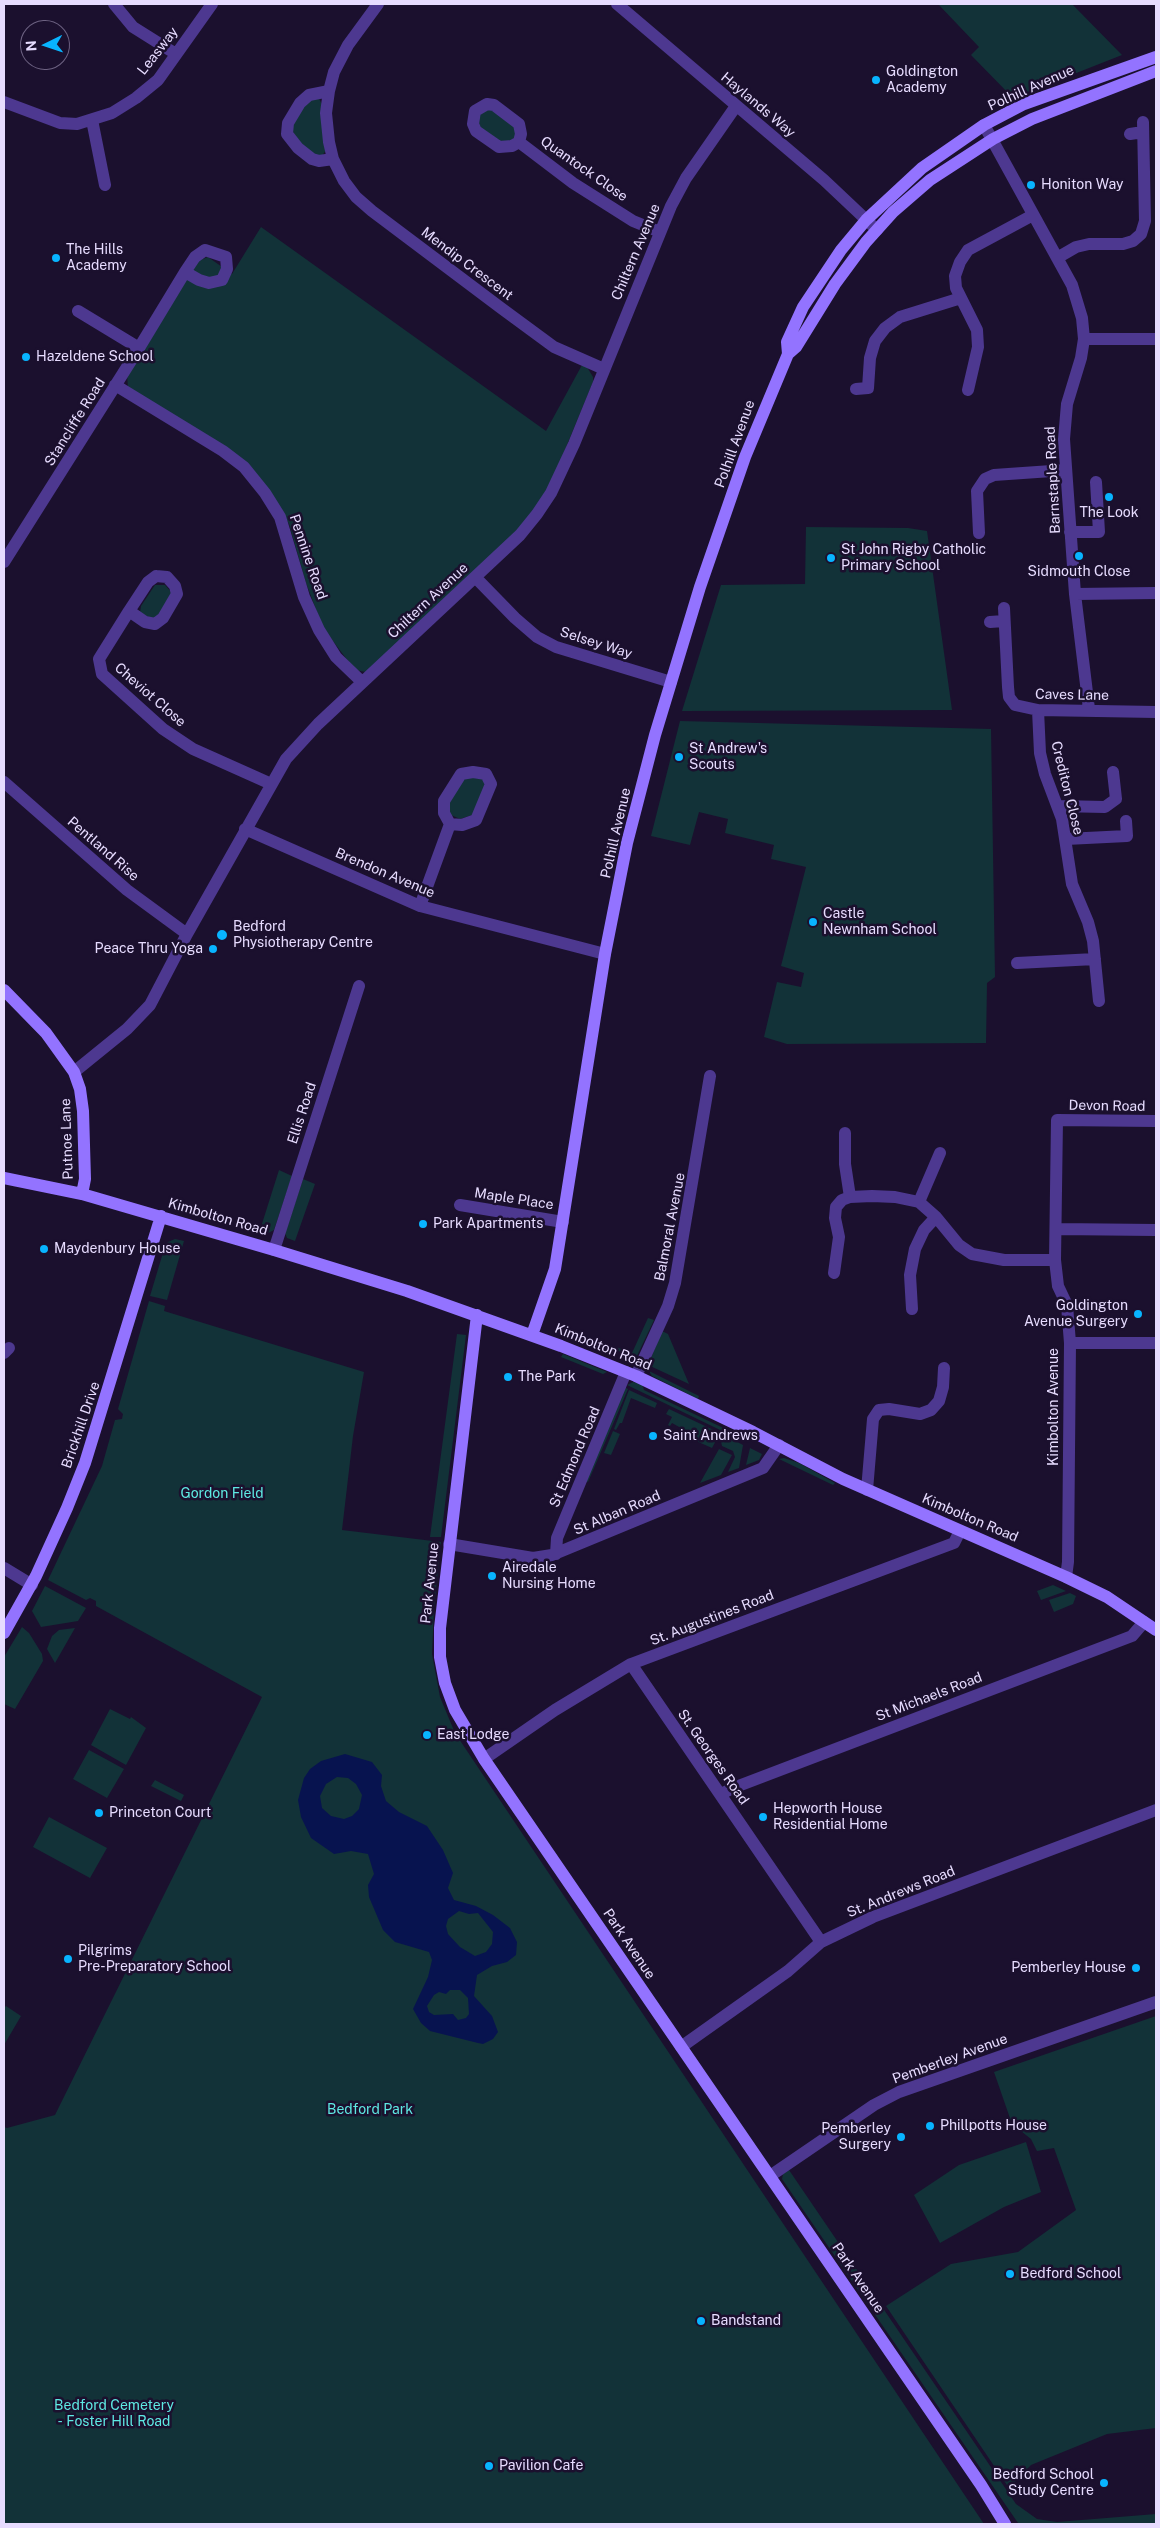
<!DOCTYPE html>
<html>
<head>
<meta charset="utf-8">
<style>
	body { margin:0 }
	#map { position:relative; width:1160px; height:2528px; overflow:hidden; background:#1b102e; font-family:"Public Sans",sans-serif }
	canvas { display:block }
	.frame { position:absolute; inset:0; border:5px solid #e7dcff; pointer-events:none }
	.north { position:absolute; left:20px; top:20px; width:50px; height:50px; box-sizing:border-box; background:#1b102e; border:1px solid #6d6282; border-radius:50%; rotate:266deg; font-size:14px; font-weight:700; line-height:20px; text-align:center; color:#e7dcff }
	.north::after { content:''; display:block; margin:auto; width:18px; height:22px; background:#08b4ff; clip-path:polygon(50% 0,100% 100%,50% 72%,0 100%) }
</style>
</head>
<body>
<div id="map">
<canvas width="1160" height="2528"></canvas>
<div class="frame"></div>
<div class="north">N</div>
</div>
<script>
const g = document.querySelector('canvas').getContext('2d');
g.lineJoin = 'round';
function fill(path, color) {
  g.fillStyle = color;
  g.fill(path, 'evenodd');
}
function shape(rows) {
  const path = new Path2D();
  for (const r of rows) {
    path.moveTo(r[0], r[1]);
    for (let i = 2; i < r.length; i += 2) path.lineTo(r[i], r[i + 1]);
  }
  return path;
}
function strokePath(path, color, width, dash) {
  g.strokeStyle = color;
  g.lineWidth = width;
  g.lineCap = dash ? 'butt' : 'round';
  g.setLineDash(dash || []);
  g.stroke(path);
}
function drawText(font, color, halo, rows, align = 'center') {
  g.font = font + ' "Public Sans",sans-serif';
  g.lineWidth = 5;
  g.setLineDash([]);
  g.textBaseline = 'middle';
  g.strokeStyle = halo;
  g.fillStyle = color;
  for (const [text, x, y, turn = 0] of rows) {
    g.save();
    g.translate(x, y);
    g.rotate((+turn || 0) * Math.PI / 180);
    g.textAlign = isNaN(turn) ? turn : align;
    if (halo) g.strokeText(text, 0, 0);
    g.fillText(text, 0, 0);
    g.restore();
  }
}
fill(shape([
	[938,4,1072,4,1122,55,1013,98,971,55,979,47],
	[318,97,322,104,326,150,322,156,315,155,294,139,292,121,307,100],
	[489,108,514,125,516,137,504,144,479,128,477,115],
	[261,227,546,431,582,365,587,367,593,377,593,382,550,486,521,528,371,673,355,670,323,628,306,583,289,524,268,489,128,388,127,374,197,261,208,257,232,274],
	[806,527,908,528,927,531,952,710,682,711,721,585,805,584],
	[155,585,165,585,174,595,159,622,140,613,141,606],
	[680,721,991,729,995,977,987,983,986,1043,787,1044,764,1037,777,982,801,987,804,973,781,966,806,867,771,859,774,845,725,833,728,819,699,812,690,845,651,836],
	[465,777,484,779,485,788,472,815,460,819,451,815,447,804],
	[279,1170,292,1176,274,1230,268,1233,260,1230],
	[303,1179,315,1184,295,1241,287,1238,285,1233],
	[175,1239,184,1241,167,1300,150,1296,165,1246,168,1242],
	[149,1301,165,1306,164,1311,364,1372,353,1436,342,1530,441,1542,434,1608,432,1654,440,1697,455,1733,984,2524,4,2524,4,2127,7,2128,55,2115,262,1697,96,1606,96,1601,90,1598,86,1600,48,1580,102,1466,115,1420,122,1419,123,1414,118,1409],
	[648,1318,654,1320,636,1358,583,1337,584,1335,632,1353],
	[662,1331,668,1334,689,1384,648,1365],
	[457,1334,466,1335,441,1537,430,1537],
	[563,1354,607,1372,603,1374,561,1357],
	[649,1371,699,1396,698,1399,652,1376],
	[633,1382,642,1384,644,1390,740,1436,748,1436,745,1442,627,1385],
	[624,1387,628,1389,588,1482,585,1481],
	[629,1390,657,1403,655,1408,631,1398,622,1423,620,1423,616,1430,614,1429],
	[669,1409,720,1433,712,1448,678,1433,681,1428,672,1423,670,1426,668,1425,672,1417,666,1414],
	[613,1431,620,1434,611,1455,604,1453],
	[724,1435,743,1445,739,1468,728,1472,735,1457,733,1451,722,1446,721,1441],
	[750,1448,762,1454,759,1460,746,1465],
	[719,1449,732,1455,721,1475,700,1483],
	[784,1458,799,1463,835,1483,833,1485,779,1459],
	[1053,1585,1066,1591,1041,1600,1037,1591],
	[45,1586,86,1608,78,1621,41,1627,32,1611],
	[1070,1593,1076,1596,1073,1604,1054,1612,1049,1600],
	[22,1627,29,1633,42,1654,43,1661,15,1709,4,1704,4,1657],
	[75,1628,55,1663,47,1649,52,1636,59,1630],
	[110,1709,130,1719,131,1717,146,1728,126,1765,91,1745],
	[89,1750,124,1769,107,1798,73,1779],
	[155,1780,184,1795,181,1801,151,1786],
	[49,1817,107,1848,90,1878,33,1847],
	[6,2006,21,2016,4,2045,4,2008],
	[1156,2016,1156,2428,1107,2434,1031,2465,1009,2488,886,2306,951,2264,1018,2252,1076,2210,1054,2148,1037,2151,1031,2139,1012,2124,994,2072],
	[1026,2142,1041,2192,1004,2207,940,2243,914,2195,959,2165],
	[789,2170,1016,2504,1037,2519,1057,2522,1156,2514,1156,2524,1018,2523,782,2179,783,2174]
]), '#123238');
fill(shape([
	[345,1754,372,1762,382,1775,381,1786,386,1801,399,1812,427,1826,443,1850,453,1873,448,1888,454,1900,476,1906,493,1915,510,1928,517,1942,516,1955,507,1962,492,1966,477,1975,474,1996,492,2016,498,2032,493,2039,483,2044,478,2043,430,2031,421,2023,413,2009,428,1977,432,1960,429,1952,395,1942,383,1930,369,1897,368,1885,374,1874,368,1854,351,1851,334,1854,311,1838,301,1817,298,1800,304,1778,310,1769,321,1761],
	[337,1777,348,1778,356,1784,362,1795,359,1809,352,1816,344,1819,331,1816,322,1808,320,1796,326,1784],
	[459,1911,469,1914,478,1913,493,1932,492,1944,486,1952,475,1956,460,1947,448,1934,446,1926,448,1919],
	[450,1990,460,1990,468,1998,469,2014,466,2018,458,2020,453,2014,434,2015,429,2012,427,2006,434,1995,439,1992,446,1994]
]), '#07134f');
strokePath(shape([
	[114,4,133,27,176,54],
	[378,4,348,45,334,72,329,91,326,113,329,142,333,159,344,181,356,197,372,211,501,308,554,347,604,369],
	[617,4,824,180,877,230],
	[329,91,309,95,300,103,288,123,287,134,298,148,312,159,319,161,333,159],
	[4,102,60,123,77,124,112,113,136,98,158,80,212,4],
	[487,104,494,105,519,124,521,134,519,142,512,146,499,147,476,131,473,124,475,111,487,104],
	[92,120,105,185],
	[984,125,1072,285,1082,318,1084,339,1081,358,1067,404,1064,439,1075,594,1089,709],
	[1130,134,1143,132],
	[519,142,573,183,633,221,660,232],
	[1057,258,1076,247,1089,244,1123,244,1133,241,1141,234,1145,221,1143,122],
	[78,311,139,348],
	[1084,339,1156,339],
	[115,385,223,451,244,467,265,493,280,517,304,597,319,630,336,657,362,682],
	[856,389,868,388,870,358,875,341,885,328,900,317,961,298],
	[968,390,978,347,977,330,956,288,955,276,960,262,968,250,1033,215],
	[1070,532,1099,532,1096,482],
	[979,533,977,491,985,479,994,475,1066,470],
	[4,562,139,348,185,272,195,257,205,250,226,257,227,269,222,280,209,283,199,280,185,272],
	[156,576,167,577,175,586,177,594,163,618,155,624,145,622,129,611,148,582,156,576],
	[476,578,515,618,537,637,556,647,671,682],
	[1075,594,1156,593],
	[1004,608,1008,687,1009,697,1015,705,1038,710,1156,712],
	[129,611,99,659,102,674,163,729,193,749,269,783],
	[990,622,1004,621],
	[1038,710,1040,753,1045,774,1062,819,1072,884,1088,922,1093,941,1099,1001],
	[4,782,127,890,187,934],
	[1058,806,1105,807,1116,799,1113,772],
	[245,829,420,906,605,954],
	[1066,839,1127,836,1126,821],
	[420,906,450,824,444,813,444,801,461,774,473,772,486,774,491,784,476,820,462,825,450,824],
	[1017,963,1095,959],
	[74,1072,127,1029,150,1005,187,934,286,759,318,724,520,535,537,514,551,493,574,444,671,206,686,178,736,106],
	[845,1133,845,1164,850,1197],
	[919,1202,940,1153],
	[460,1205,563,1222],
	[1056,1229,1156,1230],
	[274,1250,359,986],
	[834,1273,839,1237,835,1218,836,1207,842,1200,850,1197,872,1196,895,1197,919,1202,936,1217,959,1245,972,1254,1004,1260,1055,1260],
	[912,1309,910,1275,915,1249,924,1230,936,1217],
	[1070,1343,1156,1343],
	[4,1353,9,1348],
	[636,1376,668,1306,675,1283,710,1076],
	[867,1490,873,1419,879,1410,889,1409,920,1414,931,1410,939,1401,943,1387,944,1368],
	[449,1544,533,1558,552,1555,763,1468,779,1445],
	[556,1554,557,1538,626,1372],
	[4,1568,32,1585],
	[1066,1577,1068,1562,1070,1343,1067,1305,1058,1286,1055,1260,1057,1120,1156,1121],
	[631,1664,821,1942],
	[484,1759,555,1710,631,1664,954,1543,960,1531],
	[721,1794,733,1788,1132,1636,1144,1622],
	[681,2047,788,1971,821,1942,873,1917,1156,1810],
	[770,2176,874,2105,899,2092,1156,2002]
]), '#4d3890', 12);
strokePath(shape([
	[788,354,787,342,803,307,841,250,866,220,922,168,984,125,1024,104,1156,57],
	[4,990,46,1033,74,1072,80,1089,83,1111,85,1179,82,1194],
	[4,1178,82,1194,274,1250,407,1291,561,1346,636,1376,753,1432,843,1479,1066,1577,1107,1597,1156,1630],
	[477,1315,440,1628,440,1657,445,1683,455,1710,484,1759,981,2485,1005,2524],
	[532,1335,555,1269,605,954,627,843,655,735,700,587,745,457,788,354,796,347,835,284,866,242,893,212,930,180,993,139,1032,119,1156,71],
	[4,1633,36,1576,67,1508,85,1463,161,1216]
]), '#9373ff', 12);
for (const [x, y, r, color] of [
	[876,80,5,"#08b4ff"],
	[1031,185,5,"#08b4ff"],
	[56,258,5,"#08b4ff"],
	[26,357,5,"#08b4ff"],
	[1109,497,5,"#08b4ff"],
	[1079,556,5,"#08b4ff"],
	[831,558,5,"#08b4ff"],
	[679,757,5,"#08b4ff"],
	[813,922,5,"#08b4ff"],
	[222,935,6,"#08b4ff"],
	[213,949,5,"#08b4ff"],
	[423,1224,5,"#08b4ff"],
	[44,1249,5,"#08b4ff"],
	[1138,1314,5,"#08b4ff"],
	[508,1377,5,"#08b4ff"],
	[653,1436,5,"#08b4ff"],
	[492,1576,5,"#08b4ff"],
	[427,1735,5,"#08b4ff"],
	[99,1813,5,"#08b4ff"],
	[763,1817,5,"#08b4ff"],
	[68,1959,5,"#08b4ff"],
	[1136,1968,5,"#08b4ff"],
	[930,2126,5,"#08b4ff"],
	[901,2137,5,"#08b4ff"],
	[1010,2274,5,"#08b4ff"],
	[701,2321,5,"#08b4ff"],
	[489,2466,5,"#08b4ff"],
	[1104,2483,5,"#08b4ff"]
]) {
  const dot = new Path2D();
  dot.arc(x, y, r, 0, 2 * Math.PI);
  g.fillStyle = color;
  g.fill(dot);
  strokePath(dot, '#1b102e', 2);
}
drawText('14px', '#e7dcff', '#1b102e', [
	["Leasway",158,51,-52],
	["Polhill Avenue",1031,88,-24],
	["Haylands Way",758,105,40],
	["Quantock Close",584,169,35],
	["Chiltern Avenue",636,252,-67],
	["Mendip Crescent",467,264,37],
	["Stancliffe Road",75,422,-58],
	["Polhill Avenue",735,444,-70],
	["Barnstaple Road",1053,480,-93],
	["Pennine Road",308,557,71],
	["Chiltern Avenue",428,601,-43],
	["Selsey Way",596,643,18],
	["Cheviot Close",150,695,41],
	["Caves Lane",1072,695,1],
	["Crediton Close",1067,788,76],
	["Polhill Avenue",616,833,-77],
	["Pentland Rise",103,849,41],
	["Brendon Avenue",385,873,23],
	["Devon Road",1107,1106,1],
	["Ellis Road",302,1113,-72],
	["Putnoe Lane",67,1139,-92],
	["Maple Place",514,1199,9],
	["Kimbolton Road",218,1217,16],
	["Balmoral Avenue",670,1227,-79],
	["Kimbolton Road",603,1347,22],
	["Kimbolton Avenue",1054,1407,-90],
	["Brickhill Drive",81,1425,-71],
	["St Edmond Road",575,1457,-67],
	["St Alban Road",617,1513,-23],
	["Kimbolton Road",970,1518,23],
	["Park Avenue",430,1583,-84],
	["St. Augustines Road",712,1618,-21],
	["St Michaels Road",929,1697,-21],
	["St. Georges Road",713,1757,55],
	["St. Andrews Road",901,1892,-22],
	["Park Avenue",629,1944,56],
	["Pemberley Avenue",950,2059,-20],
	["Park Avenue",858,2278,56]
]);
drawText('14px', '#e7dcff', '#1b102e', [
	["Goldington",886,72],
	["Academy",886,88],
	["Honiton Way",1041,185],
	["The Hills",66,250],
	["Academy",66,266],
	["Hazeldene School",36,357],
	["The Look",1109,513,"center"],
	["St John Rigby Catholic",841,550],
	["Primary School",841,566],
	["Sidmouth Close",1079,572,"center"],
	["St Andrew's",689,749],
	["Scouts",689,765],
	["Castle",823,914],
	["Newnham School",823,930],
	["Bedford",233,927],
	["Physiotherapy Centre",233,943],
	["Peace Thru Yoga",203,949,"right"],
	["Park Apartments",433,1224],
	["Maydenbury House",54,1249],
	["Goldington",1128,1306,"right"],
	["Avenue Surgery",1128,1322,"right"],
	["The Park",518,1377],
	["Saint Andrews",663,1436],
	["Airedale",502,1568],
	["Nursing Home",502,1584],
	["East Lodge",437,1735],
	["Hepworth House",773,1809],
	["Residential Home",773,1825],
	["Princeton Court",109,1813],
	["Pilgrims",78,1951],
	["Pre-Preparatory School",78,1967],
	["Pemberley House",1126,1968,"right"],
	["Phillpotts House",940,2126],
	["Pemberley",891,2129,"right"],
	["Surgery",891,2145,"right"],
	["Bedford School",1020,2274],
	["Bandstand",711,2321],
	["Pavilion Cafe",499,2466],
	["Bedford School",1094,2475,"right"],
	["Study Centre",1094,2491,"right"]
], 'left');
drawText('14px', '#5ee9e3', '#1b102e', [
	["Gordon Field",222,1494],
	["Bedford Park",370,2110],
	["Bedford Cemetery",114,2406],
	["- Foster Hill Road",114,2422]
]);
</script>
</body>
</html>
